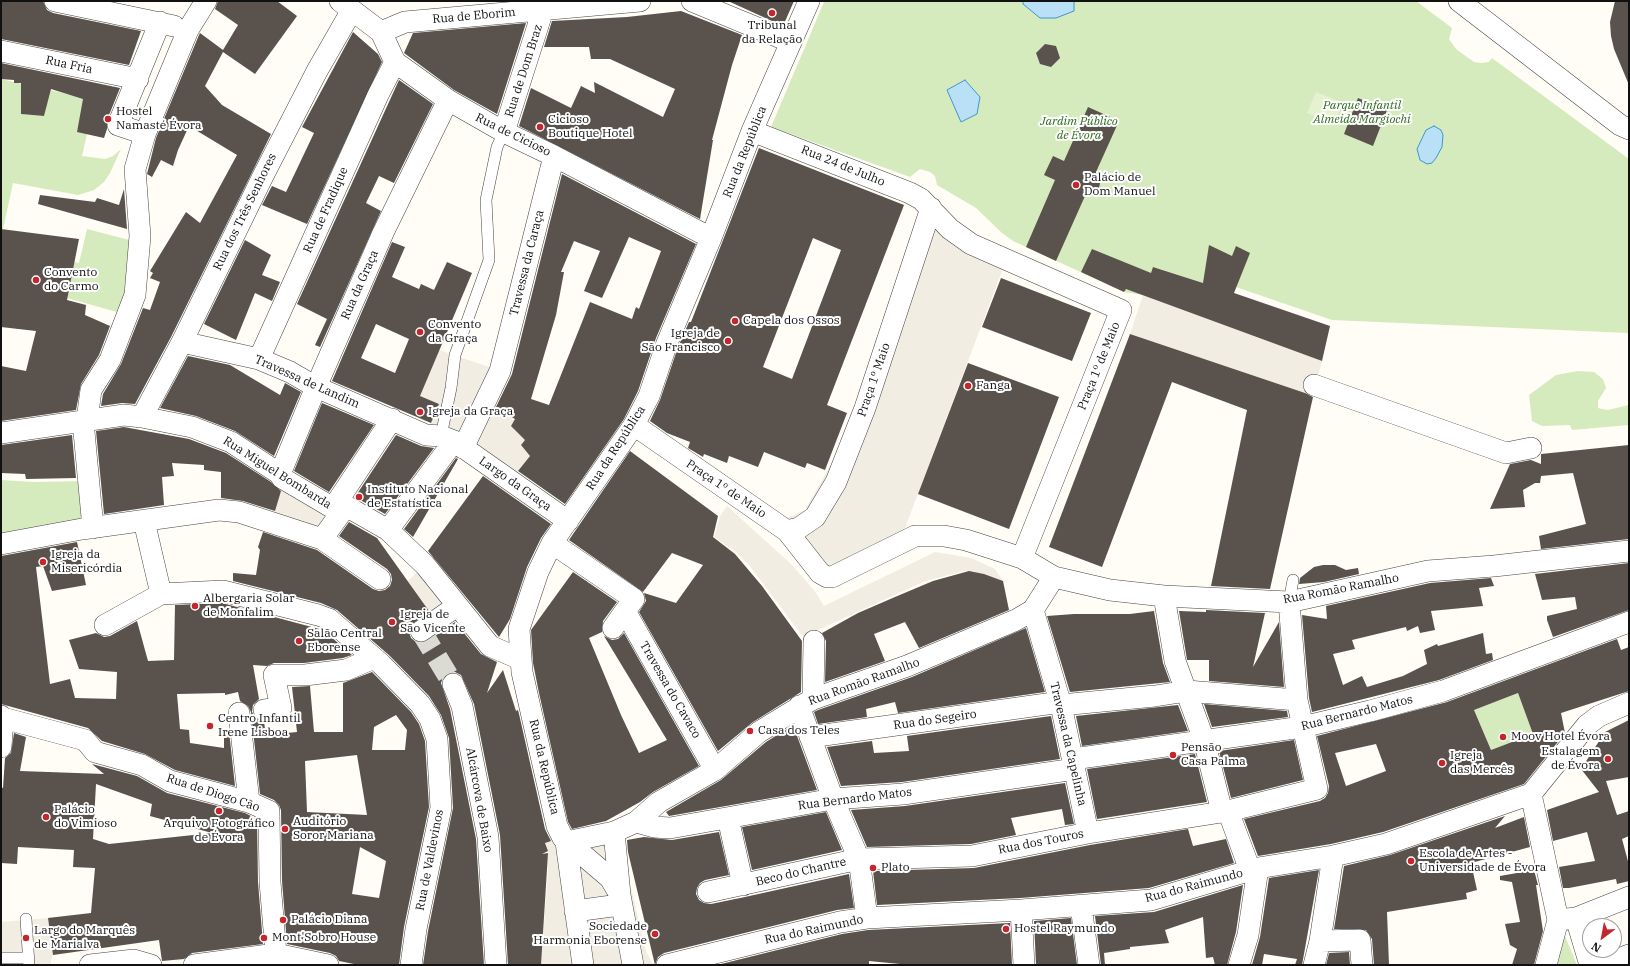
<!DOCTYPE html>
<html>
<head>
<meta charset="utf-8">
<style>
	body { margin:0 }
	#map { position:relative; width:1630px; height:966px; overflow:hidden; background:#fffdf5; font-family:"IBM Plex Serif",serif }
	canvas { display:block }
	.frame { position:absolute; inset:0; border:2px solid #111; pointer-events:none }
	.north { position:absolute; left:1582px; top:918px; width:40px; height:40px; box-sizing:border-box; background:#fff; border:1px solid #a0a0a0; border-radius:50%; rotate:212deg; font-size:11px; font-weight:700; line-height:16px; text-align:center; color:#111 }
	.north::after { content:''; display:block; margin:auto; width:14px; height:18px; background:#c4262e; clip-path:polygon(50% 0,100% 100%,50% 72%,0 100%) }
</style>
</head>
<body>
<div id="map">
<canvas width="1630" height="966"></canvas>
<div class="frame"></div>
<div class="north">N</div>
</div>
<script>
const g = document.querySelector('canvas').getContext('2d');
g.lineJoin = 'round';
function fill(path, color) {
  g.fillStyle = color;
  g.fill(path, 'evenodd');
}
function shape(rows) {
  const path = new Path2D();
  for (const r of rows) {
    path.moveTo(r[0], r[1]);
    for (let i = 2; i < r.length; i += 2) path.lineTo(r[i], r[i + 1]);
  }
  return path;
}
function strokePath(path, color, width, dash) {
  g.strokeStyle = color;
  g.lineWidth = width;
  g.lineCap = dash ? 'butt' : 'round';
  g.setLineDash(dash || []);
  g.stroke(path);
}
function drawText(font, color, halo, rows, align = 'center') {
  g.font = font + ' "IBM Plex Serif",serif';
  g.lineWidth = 4;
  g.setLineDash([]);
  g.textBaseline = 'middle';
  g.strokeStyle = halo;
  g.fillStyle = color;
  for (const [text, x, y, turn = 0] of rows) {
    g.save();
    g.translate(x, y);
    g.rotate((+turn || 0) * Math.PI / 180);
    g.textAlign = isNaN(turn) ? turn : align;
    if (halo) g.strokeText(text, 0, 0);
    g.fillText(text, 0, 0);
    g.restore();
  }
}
fill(shape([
	[838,1,1416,1,1452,28,1449,39,1456,49,1474,62,1482,63,1489,62,1492,58,1629,159,1629,333,1332,320,1236,287,1221,289,1154,267,1143,295,1124,292,1013,241,1002,233,976,208,937,185,935,176,930,172,920,169,910,177,771,127,824,2],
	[1,79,22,84,21,114,44,116,50,90,71,95,72,93,86,97,77,131,87,134,82,156,105,159,113,156,121,149,110,173,104,182,94,190,78,195,13,183,3,229,1,229],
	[87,229,137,242,124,314,67,298,74,262,79,263],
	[1578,371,1594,372,1603,379,1606,388,1598,401,1598,408,1608,410,1629,405,1629,425,1572,430,1570,425,1542,426,1532,421,1529,395,1556,375],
	[1,480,33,482,84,481,85,519,1,535],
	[1518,693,1533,734,1491,750,1474,710],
	[1565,936,1577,965,1556,965]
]), '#d5ebbd');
fill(shape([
	[1316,92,1343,103,1334,125,1307,113]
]), '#e6f2cf');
fill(shape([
	[927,211,1005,263,902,536,828,573,783,520,805,510,834,459,860,400],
	[1143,295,1322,361,1313,396,1130,334],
	[439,350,495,369,492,405,515,419,511,426,525,440,521,445,530,456,515,475,427,432,439,404,420,396],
	[282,482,332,503,327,545,269,521,275,512],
	[727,506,790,563,814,590,824,606,935,552,971,558,995,569,1003,581,984,574,965,571,925,581,818,630,814,641,806,641,749,565,735,551,714,537,720,516],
	[421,568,453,601,432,615,408,581],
	[560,833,619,838,646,951,653,965,541,965,548,871,548,852,545,838],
	[48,918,53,955,50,965,1,965,1,922]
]), '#f1ede2');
const water = shape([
	[1023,1,1074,1,1074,11,1056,18,1040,18,1023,4,1023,1],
	[965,80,980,97,977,114,961,122,947,90,965,80],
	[1434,126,1441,130,1443,135,1442,147,1436,158,1432,163,1427,164,1420,160,1417,149,1426,130,1434,126]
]);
fill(water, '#b9e0f7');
strokePath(water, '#3f96cf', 1);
fill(shape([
	[1,1,43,1,47,10,53,13,141,31,129,65,1,39],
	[218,1,277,1,297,16,255,74,223,52,205,86,222,105,271,134,171,337,135,404,122,403,101,406,103,394,121,364,143,308,150,310,160,282,150,278,153,273,150,271,186,212,200,223,237,155,189,126,178,150,173,166,161,160,152,177,147,174,156,138,199,35,200,33,223,50,238,25,215,9],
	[728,1,794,1,783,26],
	[1615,1,1629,1,1629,85,1614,49,1611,36,1610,22],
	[681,11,742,35,732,65,712,140,713,140,700,219,519,126,531,88,571,108,581,86,595,93,594,82,663,117,675,89,610,59,591,59,589,47,544,47,552,21,627,17],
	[526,23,497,114,454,90,404,53,413,33],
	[353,32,378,54,382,62,307,224,262,205,272,186,286,192,314,133,302,127],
	[1045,44,1056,46,1060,58,1051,67,1040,64,1036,53],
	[1,63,120,88,107,120,107,129,104,138,77,132,83,99,51,89,44,116,21,114,21,83,14,83,14,80,1,79],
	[399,80,433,104,394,183,379,176,366,203,381,211,320,347,315,345,327,319,297,304],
	[1358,98,1387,110,1373,146,1344,134],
	[1088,107,1119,121,1096,172,1100,183,1099,188,1096,192,1085,196,1056,261,1026,247,1055,180,1044,175,1053,156,1064,161],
	[759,148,904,205,827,405,847,413,825,470,807,463,805,468,764,452,758,467,729,456,727,463,704,454,703,457,688,448,690,442,667,433,650,421,660,400,678,347,689,322,691,322],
	[813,238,841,250,792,379,763,367],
	[562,174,696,244,656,338,638,391,624,419,565,504,518,471,530,456,521,445,525,440,511,426,515,419,496,407,512,374],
	[629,237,661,251,639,309,636,307,632,319,590,302,549,405,531,399,556,315,564,272,561,272,574,241,600,251,584,291,602,298],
	[124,189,127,229,38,204,40,195,95,202,97,198,119,205],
	[1,229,79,239,67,300,86,305,85,315,110,326,99,355,81,384,76,410,1,421,1,366,26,371,36,331,1,327],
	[245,240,271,255,262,275,280,282,272,301,255,293,236,340,204,324],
	[392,242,405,247,392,277,419,289,421,284,434,290,447,262,472,273,420,396,439,404,431,423,332,381],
	[376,324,409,339,395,373,361,358],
	[1209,245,1232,256,1236,246,1250,253,1234,293,1330,326,1322,361,1126,289,1124,292,1081,272,1092,249,1151,273,1153,267,1203,283],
	[1001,278,1091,313,1072,361,982,327],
	[1130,334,1305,393,1313,397,1270,589,1211,586,1247,410,1172,382,1102,567,1049,547],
	[188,356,230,365,280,395,285,383,301,392,274,456,235,431,196,416,160,408],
	[968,363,1059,397,1009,529,918,494],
	[322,403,374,425,329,492,294,471],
	[124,427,189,439,226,453,271,482,281,491,275,511,243,501,221,498,221,472,204,470,204,465,172,463,174,476,162,477,164,505,104,514,96,431],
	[72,435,76,478,26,479,25,474,1,473,1,445],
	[396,435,421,446,434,448,385,514,355,497],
	[1629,445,1629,539,1541,549,1539,536,1586,524,1573,473,1541,476,1540,483,1535,483,1523,490,1525,507,1490,509,1510,464,1531,460,1541,464,1541,454],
	[630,451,718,516,713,537,735,554,762,586,802,641,801,692,753,722,718,751,639,612,646,601,644,593,676,603,703,565,672,553,643,592,569,540],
	[456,458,458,459,413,537,404,529],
	[483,476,551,524,541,538,527,567,510,619,499,637,428,551],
	[349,522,377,538,429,611,410,626,409,632,411,638,416,642,422,643,428,641,455,622,481,654,497,662,487,693,503,670,516,711,518,710,519,714,545,829,551,841,545,843,548,851,542,854,548,853,541,965,508,965,500,835,474,704,461,675,455,672,449,673,443,677,441,683,450,709,476,839,484,965,423,965,428,931,453,808,449,738,441,715,429,696,390,656,337,610,321,603,233,581,233,573,256,575,260,550,258,547,263,532,317,550,373,589,379,591,385,590,390,586,392,580,391,574,387,569,339,536],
	[77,542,86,585,52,591,43,566,36,567,50,684,70,679,75,698,116,699,117,672,79,669,69,640,96,633,104,637,110,636,137,621,148,661,174,660,175,605,222,603,323,630,352,655,343,658,304,663,274,663,267,666,253,665,259,699,253,705,252,712,255,717,264,722,266,735,297,732,292,687,310,686,314,732,343,732,343,683,372,672,411,712,419,724,425,741,429,807,404,927,399,965,359,965,339,961,336,956,330,953,287,944,282,881,281,810,279,805,274,800,260,794,251,712,248,706,240,701,238,692,225,695,225,693,177,694,180,729,189,730,190,743,224,748,224,731,229,731,235,786,175,770,145,754,102,741,88,728,1,704,1,556],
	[396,715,407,730,405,750,372,750,374,727],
	[357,755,367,815,307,812,305,761],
	[360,847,386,861,379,898,352,894],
	[1629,563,1629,610,1553,637,1547,620,1547,616,1577,609,1575,597,1542,600,1535,574],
	[1323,565,1335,565,1346,570,1358,568,1359,574,1324,582,1299,584,1300,578,1314,567],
	[969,571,984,574,1003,581,1009,610,919,648,905,622,874,634,885,661,825,682,826,641,822,633,858,613,895,597,933,581],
	[573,572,617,602,603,621,602,632,589,638,621,715,639,753,667,740,604,636,612,640,618,639,624,633,699,766,653,792,640,802,606,821,572,829,568,822,539,693,533,663,531,630],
	[1491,578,1494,586,1479,588,1483,606,1431,611,1435,630,1420,633,1418,626,1407,631,1406,627,1352,640,1355,649,1333,654,1343,685,1362,676,1367,687,1403,676,1427,664,1424,650,1437,644,1438,646,1483,633,1486,654,1492,653,1493,660,1439,680,1312,712,1309,698,1302,615,1327,619,1326,606,1430,583],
	[1206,610,1265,613,1253,667,1279,622,1284,687,1209,681,1209,660,1187,660,1179,611,1206,612],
	[1154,611,1163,663,1170,682,1070,692,1047,616,1074,614,1130,614],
	[1026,628,1045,692,898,713,895,702,866,709,867,717,818,724,814,712,818,710,912,677],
	[1617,639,1621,650,1629,647,1629,691,1561,713,1565,733,1524,784,1383,832,1331,844,1258,856,1244,819,1320,801,1325,798,1328,793,1329,786,1317,736,1447,702],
	[1518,693,1533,734,1491,750,1474,710],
	[1376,744,1386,771,1346,786,1335,753],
	[1204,704,1287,711,1288,717,1212,727],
	[1178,705,1188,731,1082,746,1076,716],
	[1051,716,1060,759,902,782,841,786,827,747,872,741,874,753,909,751,907,736],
	[1629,720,1629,777,1606,781,1617,815,1629,811,1629,836,1622,839,1629,865,1629,881,1617,884,1616,879,1569,888,1563,888,1559,867,1595,861,1587,832,1553,841,1547,810,1599,792,1581,769,1605,732],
	[793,725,817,790,669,816,666,812,721,780,766,742],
	[14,733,26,737,20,771,104,774,92,764,137,776,167,793,245,813,257,819,258,882,263,944,192,953,184,959,162,961,159,940,53,955,48,918,91,913,95,868,73,867,74,850,18,847,17,864,1,863,1,787,3,788,5,758,11,753],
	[96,784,152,804,150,816,212,833,109,844,93,839],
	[1294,740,1303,780,1231,798,1219,751],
	[1195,754,1207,802,1097,819,1087,769],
	[1065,783,1074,824,1065,825,1062,809,1011,818,1016,835,971,844,867,847,851,810,905,806],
	[826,812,842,850,752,870,742,827],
	[1505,816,1495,828,1524,817,1530,847,1471,863,1477,890,1466,893,1467,899,1387,912,1389,965,1374,965,1372,939,1366,930,1334,929,1344,866,1390,855],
	[1188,829,1193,846,1226,839,1234,863,1149,888,1020,898,877,905,873,871,974,868,1090,845],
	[719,832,729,875,705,880,700,883,697,888,696,894,699,900,704,903,711,904,745,897,849,874,854,908,837,910,664,953,658,957,655,965,628,852,627,840,644,837,672,840],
	[1319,870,1302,965,1295,965,1297,959,1264,954,1262,965,1252,965,1260,937,1269,878],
	[1534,870,1538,885,1536,885,1543,931,1534,965,1512,965,1517,949,1510,945,1505,924,1520,922,1512,882,1500,880,1500,876],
	[1243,885,1236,932,1227,965,1215,965,1213,957,1206,958,1203,917,1165,930,1169,943,1130,947,1130,949,1104,953,1105,965,1101,965,1095,916,1154,912],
	[1071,918,1077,965,1036,965,1034,921],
	[1010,923,1012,965,900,965,900,964,869,961,869,965,717,965,842,934,868,930],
	[1349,952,1350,965,1326,965,1329,953]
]), '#5a524d');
strokePath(shape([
	[421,631,453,684]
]), '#dbdad3', 21, [21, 10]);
const lane = shape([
	[441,436,451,388,455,355,489,260,486,200,497,147,504,132],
	[1289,602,1293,580],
	[26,919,29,965],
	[1,958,29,958]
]);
const street = shape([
	[55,1,174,26],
	[340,1,381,32,395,62,448,100,504,132,554,156,711,238],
	[692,1,791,42],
	[1459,1,1620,125,1629,129],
	[381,32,405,22,640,1],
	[1,51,138,79],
	[752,131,910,193,921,199,950,229,971,244,1121,310,1022,558],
	[504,132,543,10],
	[145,134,118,125,160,22],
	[182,342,259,359,290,372,316,387,426,435,441,436,454,441,568,521],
	[259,359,378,95,395,62],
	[1314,385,1506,453,1531,448],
	[142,417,182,342,263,176,317,71,352,10],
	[87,420,91,390,110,360,135,295,140,236,135,169,145,134,188,30,206,1],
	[83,421,93,528],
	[634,425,787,531,820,573,827,577,832,577,915,536,944,536,966,540,1022,558,1054,577,1110,590,1164,596,1289,602,1428,571,1494,566,1629,551],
	[1,433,124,415,142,417,192,427,231,442,280,474,282,478,333,508,346,506,388,530,425,565,490,646,520,659],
	[463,448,500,371,554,156],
	[280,474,316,387,383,233,448,100],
	[333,508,392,419],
	[144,521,161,594],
	[388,530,454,441],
	[787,531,799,528,815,517,836,482,865,408,931,208],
	[322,539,380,579],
	[552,543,634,599,625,611,715,770],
	[1,544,82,529,219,510,239,512,322,539,346,506],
	[1164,596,1175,661,1204,740,1222,812,1228,811,1250,870],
	[1033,610,1061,705,1088,833],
	[105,625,161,594,223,591,318,615,329,619,381,664,420,704,430,719,437,739,441,808,416,929,411,965],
	[613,628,625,611],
	[421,631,457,606],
	[453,684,462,706,488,837,496,965],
	[813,699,814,641],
	[1061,705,1155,696,1187,691,1297,700],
	[799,706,833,799,859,859,867,918],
	[264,710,281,708,274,675,305,675,346,670,374,658],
	[239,713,249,802],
	[1,716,3,718,1,747],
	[3,718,85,740,95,752,142,765,170,781,249,802,269,811,270,882,276,954],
	[810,737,1061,702],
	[1073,759,1302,727,1370,711,1443,691,1629,622],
	[1531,794,1558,920,1546,965],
	[1228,811,1317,789,1297,700,1289,602],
	[728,818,743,885],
	[636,822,654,827,670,828,833,799,903,794,1075,769],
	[614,832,620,895,633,965],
	[708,892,859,859,972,856,1088,833,1222,812],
	[620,895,610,878,563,838,557,826,522,672,519,629,538,572,552,543,634,425,649,396,667,343,711,238,752,131,809,1],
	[1081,906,1089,965],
	[1021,910,1024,965],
	[575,911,612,906],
	[1576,918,1629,897],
	[1558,920,1576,918,1590,965],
	[1320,941,1360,940,1362,965],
	[90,965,134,960,151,965],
	[194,965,276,954,328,965],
	[583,965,566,842,614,832,636,822,659,802,715,770,759,732,813,699,907,666,1016,620,1033,610,1054,577],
	[667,965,840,922,867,918,1021,910,1151,900,1258,868,1333,856,1386,844,1531,794,1587,725,1599,716,1629,703],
	[1239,965,1248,935,1258,868],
	[1314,965,1320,941,1333,856],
	[1604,965,1629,955]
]);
strokePath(lane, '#444', 12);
strokePath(street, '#444', 22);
strokePath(lane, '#fff', 11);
strokePath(street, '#fff', 21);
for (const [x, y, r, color] of [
	[772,13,4,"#c4262e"],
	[108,119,4,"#c4262e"],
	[540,127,4,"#c4262e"],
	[1076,185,4,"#c4262e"],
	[36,280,4,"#c4262e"],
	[735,321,4,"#c4262e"],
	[420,332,4,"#c4262e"],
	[728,341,4,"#c4262e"],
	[968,386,4,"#c4262e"],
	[420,412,4,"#c4262e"],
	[359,497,4,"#c4262e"],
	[43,562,4,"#c4262e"],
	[195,606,4,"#c4262e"],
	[392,622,4,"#c4262e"],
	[299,641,4,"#c4262e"],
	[210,726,4,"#c4262e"],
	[750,731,4,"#c4262e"],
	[1503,737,4,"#c4262e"],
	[1173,755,4,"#c4262e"],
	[1608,759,4,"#c4262e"],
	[1442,763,4,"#c4262e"],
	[219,811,4,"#c4262e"],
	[46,817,4,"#c4262e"],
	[285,829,4,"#c4262e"],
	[1411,861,4,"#c4262e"],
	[873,868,4,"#c4262e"],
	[283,920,4,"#c4262e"],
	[1006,929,4,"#c4262e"],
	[655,934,4,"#c4262e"],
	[26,938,4,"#c4262e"],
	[264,938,4,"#c4262e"]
]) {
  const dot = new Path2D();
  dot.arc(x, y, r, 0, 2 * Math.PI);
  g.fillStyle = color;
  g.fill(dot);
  strokePath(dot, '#fff', 1.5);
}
drawText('12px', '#111', '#fff', [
	["Rua de Eborim",474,16,-5],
	["Rua Fria",69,65,12],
	["Rua de Dom Braz",524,71,-72],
	["Rua de Cicioso",513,135,26],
	["Rua da República",745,152,-68],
	["Rua 24 de Julho",843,166,22],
	["Rua de Fradique",326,210,-66],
	["Rua dos Três Senhores",245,212,-64],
	["Travessa da Caraça",527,263,-76],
	["Rua da Graça",360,285,-66],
	["Praça 1º de Maio",1099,366,-68],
	["Praça 1º Maio",874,380,-71],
	["Travessa de Landim",307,382,24],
	["Rua da República",616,448,-57],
	["Rua Miguel Bombarda",277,473,32],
	["Largo da Graça",515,484,35],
	["Praça 1º de Maio",726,489,34],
	["Rua Romão Ramalho",1341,589,-11],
	["Rua Romão Ramalho",864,682,-20],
	["Travessa do Cavaco",670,690,60],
	["Rua Bernardo Matos",1357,713,-14],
	["Rua do Segeiro",935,720,-8],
	["Travessa da Capelinha",1068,744,77],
	["Rua da República",544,767,77],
	["Rua de Diogo Cão",213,793,18],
	["Rua Bernardo Matos",855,799,-7],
	["Alcárcova de Baixo",479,800,80],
	["Rua dos Touros",1041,842,-11],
	["Rua de Valdevinos",430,860,-79],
	["Beco do Chantre",801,872,-13],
	["Rua do Raimundo",1194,886,-15],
	["Rua do Raimundo",814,930,-12]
]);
drawText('12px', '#111', '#fff', [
	["Tribunal",772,26,"center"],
	["da Relação",772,40,"center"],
	["Hostel",116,112],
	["Namasté Évora",116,126],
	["Cicioso",548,120],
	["Boutique Hotel",548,134],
	["Palácio de",1084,178],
	["Dom Manuel",1084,192],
	["Convento",44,273],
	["do Carmo",44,287],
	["Capela dos Ossos",743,321],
	["Convento",428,325],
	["da Graça",428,339],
	["Igreja de",720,334,"right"],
	["São Francisco",720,348,"right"],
	["Fanga",976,386],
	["Igreja da Graça",428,412],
	["Instituto Nacional",367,490],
	["de Estatística",367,504],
	["Igreja da",51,555],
	["Misericórdia",51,569],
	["Albergaria Solar",203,599],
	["de Monfalim",203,613],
	["Igreja de",400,615],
	["São Vicente",400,629],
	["Salão Central",307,634],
	["Eborense",307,648],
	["Centro Infantil",218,719],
	["Irene Lisboa",218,733],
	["Casa dos Teles",758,731],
	["Moov Hotel Évora",1511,737],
	["Pensão",1181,748],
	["Casa Palma",1181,762],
	["Estalagem",1600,752,"right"],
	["de Évora",1600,766,"right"],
	["Igreja",1450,756],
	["das Mercês",1450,770],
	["Palácio",54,810],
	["do Vimioso",54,824],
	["Auditório",293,822],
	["Soror Mariana",293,836],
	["Arquivo Fotográfico",219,824,"center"],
	["de Évora",219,838,"center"],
	["Escola de Artes -",1419,854],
	["Universidade de Évora",1419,868],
	["Plato",881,868],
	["Palácio Diana",291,920],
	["Sociedade",647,927,"right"],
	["Harmonia Eborense",647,941,"right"],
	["Hostel Raymundo",1014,929],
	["Largo do Marquês",34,931],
	["de Marialva",34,945],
	["Mont'Sobro House",272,938]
], 'left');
drawText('italic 12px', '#2f6b1f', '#fff', [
	["Parque Infantil",1362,106],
	["Almeida Margiochi",1362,120],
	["Jardim Público",1079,122],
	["de Évora",1079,136]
]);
</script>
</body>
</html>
